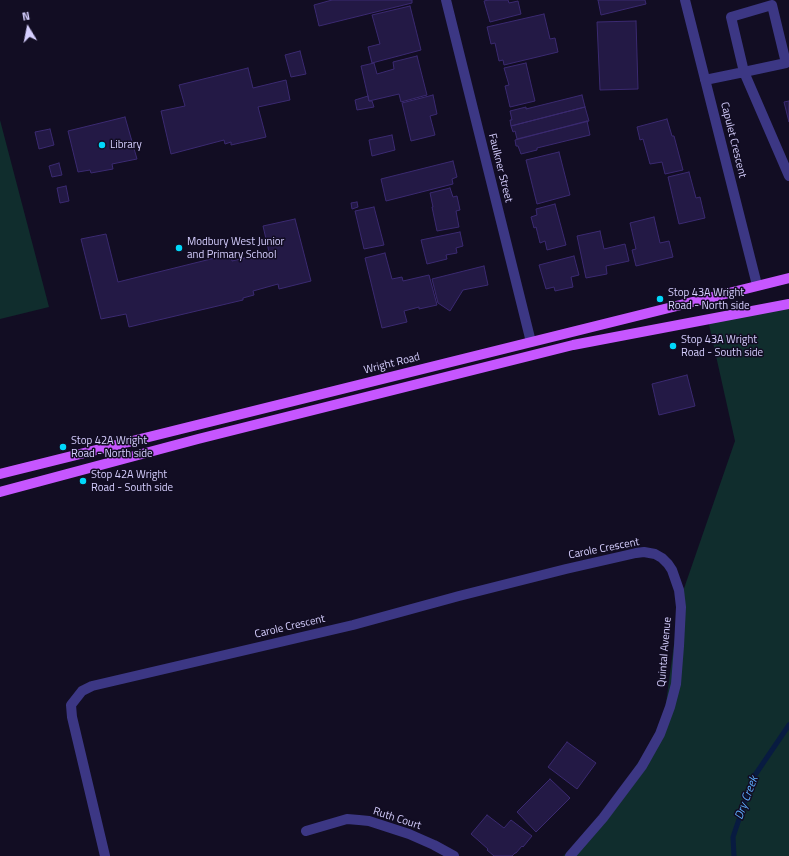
<!DOCTYPE html>
<html>
<head>
<meta charset="utf-8">
<style>
	body { margin:0 }
	#map { position:relative; width:789px; height:856px; overflow:hidden; background:#120d23; font-family:"Titillium Web",sans-serif }
	canvas { display:block }
	.north { position:absolute; left:8px; top:8px; width:40px; height:40px; -webkit-text-stroke:3px #120d23; paint-order:stroke; rotate:350deg; font-size:11px; font-weight:700; line-height:16px; text-align:center; color:#d6cfff }
	.north::after { content:''; display:block; margin:auto; width:14px; height:18px; background:#d6cfff; clip-path:polygon(50% 0,100% 100%,50% 72%,0 100%) }
</style>
</head>
<body>
<div id="map">
<canvas width="789" height="856"></canvas>
<div class="north">N</div>
</div>
<script>
const g = document.querySelector('canvas').getContext('2d');
g.lineJoin = 'round';
function fill(path, color) {
  g.fillStyle = color;
  g.fill(path, 'evenodd');
}
function shape(rows) {
  const path = new Path2D();
  for (const r of rows) {
    path.moveTo(r[0], r[1]);
    for (let i = 2; i < r.length; i += 2) path.lineTo(r[i], r[i + 1]);
  }
  return path;
}
function strokePath(path, color, width, dash) {
  g.strokeStyle = color;
  g.lineWidth = width;
  g.lineCap = dash ? 'butt' : 'round';
  g.setLineDash(dash || []);
  g.stroke(path);
}
function drawText(font, color, halo, rows, align = 'center') {
  g.font = font + ' "Titillium Web",sans-serif';
  g.lineWidth = 3;
  g.setLineDash([]);
  g.textBaseline = 'middle';
  g.strokeStyle = halo;
  g.fillStyle = color;
  for (const [text, x, y, turn = 0] of rows) {
    g.save();
    g.translate(x, y);
    g.rotate((+turn || 0) * Math.PI / 180);
    g.textAlign = isNaN(turn) ? turn : align;
    if (halo) g.strokeText(text, 0, 0);
    g.fillText(text, 0, 0);
    g.restore();
  }
}
fill(shape([
	[0,120,49,307,0,319],
	[789,302,789,856,563,856,596,826,663,725,680,600,735,441,708,320]
]), '#102d2d');
strokePath(shape([
	[734,856,733,837,753,778,789,725]
]), '#081b41', 5);
const building = shape([
	[332,0,412,0,412,3,319,26,314,5,332,0],
	[488,0,508,0,509,3,518,1,521,14,490,22,484,1,488,0],
	[598,0,645,0,646,4,601,15,598,0],
	[410,6,421,50,372,63,368,47,380,44,372,15,410,6],
	[544,14,550,39,555,38,558,52,504,65,503,60,499,61,495,43,491,44,487,27,544,14],
	[636,21,638,89,600,90,597,22,636,21],
	[300,51,306,74,291,77,285,55,300,51],
	[417,56,427,95,401,102,399,94,369,101,361,66,374,63,377,74,394,69,393,62,417,56],
	[526,63,535,101,510,107,505,86,509,85,504,68,526,63],
	[248,68,253,88,286,80,290,100,258,107,266,137,231,145,231,142,225,144,224,140,171,154,161,111,185,106,179,85,248,68],
	[433,95,437,114,430,116,435,135,411,141,402,103,433,95],
	[582,95,585,107,511,126,510,120,512,120,510,111,526,107,526,109,582,95],
	[368,96,369,101,372,101,374,107,357,110,355,100,368,96],
	[789,101,789,122,784,102,789,101],
	[585,107,589,121,517,139,515,131,513,132,511,126,585,107],
	[125,117,137,159,112,164,113,169,91,173,90,170,78,172,68,131,125,117],
	[667,119,672,136,674,136,683,170,665,174,662,162,650,164,643,139,640,140,637,127,667,119],
	[587,121,590,135,537,148,537,150,521,154,518,146,516,146,515,140,587,121],
	[50,129,54,145,39,149,35,132,50,129],
	[392,135,395,150,372,156,369,140,392,135],
	[559,152,570,195,537,204,526,160,559,152],
	[453,161,457,177,452,179,453,184,386,201,381,179,453,161],
	[59,163,62,175,52,177,49,166,59,163],
	[689,172,696,198,700,197,705,218,679,224,668,177,689,172],
	[66,186,69,201,60,203,57,188,66,186],
	[450,188,453,197,457,196,460,210,456,211,459,227,437,231,432,207,433,207,430,193,450,188],
	[357,202,358,207,352,209,351,203,357,202],
	[555,204,566,245,547,250,545,241,540,243,536,227,534,228,531,217,537,215,536,209,555,204],
	[374,207,384,245,364,249,355,211,374,207],
	[654,217,660,243,669,241,673,257,636,266,632,250,636,249,630,223,654,217],
	[295,219,311,281,279,289,278,284,253,291,254,295,243,298,243,300,129,327,126,314,101,319,81,239,106,234,118,282,231,254,232,261,269,252,263,226,295,219],
	[600,231,604,249,625,244,629,261,606,266,607,274,586,278,577,236,600,231],
	[460,232,463,246,456,248,457,253,446,255,447,259,427,264,421,240,460,232],
	[385,253,392,279,402,277,403,281,429,275,437,305,419,309,419,307,404,311,407,322,382,328,365,258,385,253],
	[574,256,579,275,571,277,573,287,555,291,554,287,546,289,539,265,574,256],
	[484,266,488,285,463,290,450,311,438,303,432,279,484,266],
	[687,375,695,406,659,415,652,384,687,375],
	[567,742,596,763,577,789,548,767,567,742],
	[550,779,570,798,536,832,517,812,550,779],
	[487,815,504,828,511,820,532,836,523,847,522,846,516,853,515,853,512,856,494,856,487,850,488,849,471,834,487,815]
]);
fill(building, '#231945');
strokePath(building, '#3b2a71', 1);
strokePath(shape([
	[446,0,531,342],
	[685,0,757,285],
	[705,80,744,72,786,63,772,5,731,17,744,72,789,176],
	[306,831,347,819,359,820,369,821,409,834,434,845,454,856],
	[105,856,72,717,71,705,82,691,92,686,353,625,459,596,566,569,636,553,644,552,655,554,662,558,668,564,672,570,679,590,681,607,679,646,676,684,670,707,660,734,642,766,603,818,570,856]
]), '#3c3784', 10);
strokePath(shape([
	[0,474,789,278],
	[0,492,198,439,573,345,789,304]
]), '#c656ff', 10);
for (const [x, y, r, color] of [
	[102,145,4,"#00d8fa"],
	[179,248,4,"#00d8fa"],
	[660,299,4,"#00d8fa"],
	[673,346,4,"#00d8fa"],
	[63,447,4,"#00d8fa"],
	[83,481,4,"#00d8fa"]
]) {
  const dot = new Path2D();
  dot.arc(x, y, r, 0, 2 * Math.PI);
  g.fillStyle = color;
  g.fill(dot);
  strokePath(dot, '#120d23', 1.5);
}
drawText('11px', '#d6cfff', '#120d23', [
	["Capulet Crescent",733,140,76],
	["Faulkner Street",500,168,76],
	["Wright Road",392,364,-14],
	["Carole Crescent",604,549,-11],
	["Carole Crescent",290,627,-13],
	["Quintal Avenue",665,652,-85],
	["Ruth Court",397,819,18]
]);
drawText('11px', '#d6cfff', '#120d23', [
	["Library",110,145],
	["Modbury West Junior",187,242],
	["and Primary School",187,255],
	["Stop 43A Wright",668,293],
	["Road - North side",668,306],
	["Stop 43A Wright",681,340],
	["Road - South side",681,353],
	["Stop 42A Wright",71,441],
	["Road - North side",71,454],
	["Stop 42A Wright",91,475],
	["Road - South side",91,488]
], 'left');
drawText('italic 12px', '#5daeff', '#120d23', [
	["Dry Creek",747,798,-69]
]);
</script>
</body>
</html>
